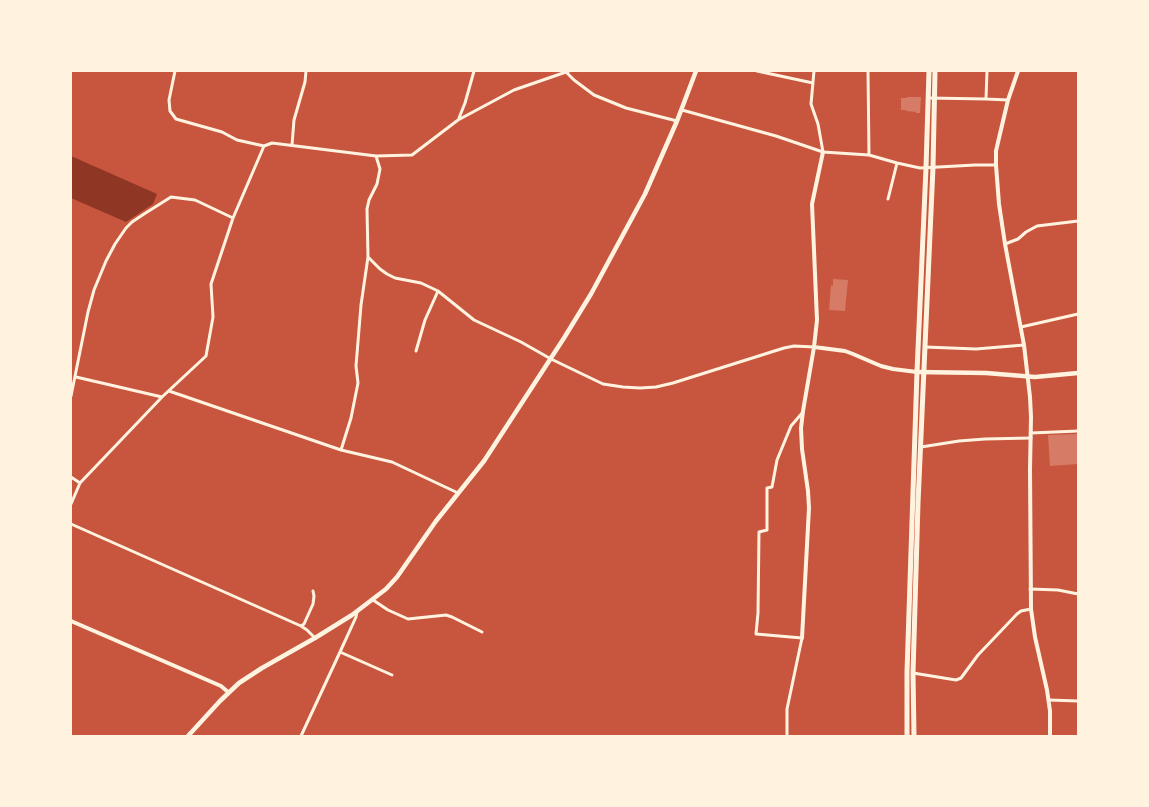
<!DOCTYPE html>
<html>
<head>
<meta charset="utf-8">
<style>
	body { margin:0 }
	#map { position:relative; width:1149px; height:807px; overflow:hidden; background:#c8553d; font-family:"DM Sans",sans-serif }
	canvas { display:block }
	.frame { position:absolute; inset:0; border:72px solid #fff3e0; pointer-events:none }
</style>
</head>
<body>
<div id="map">
<canvas width="1149" height="807"></canvas>
<div class="frame"></div>
</div>
<script>
const g = document.querySelector('canvas').getContext('2d');
g.lineJoin = 'round';
function fill(path, color) {
  g.fillStyle = color;
  g.fill(path, 'evenodd');
}
function shape(rows) {
  const path = new Path2D();
  for (const r of rows) {
    path.moveTo(r[0], r[1]);
    for (let i = 2; i < r.length; i += 2) path.lineTo(r[i], r[i + 1]);
  }
  return path;
}
function strokePath(path, color, width, dash) {
  g.strokeStyle = color;
  g.lineWidth = width;
  g.lineCap = dash ? 'butt' : 'round';
  g.setLineDash(dash || []);
  g.stroke(path);
}
fill(shape([
	[71,156,157,194,153,204,126,222,71,198]
]), '#8f3625');
fill(shape([
	[907,97,921,97,920,113,916,113,916,112,906,111,906,110,901,110,901,98,907,98],
	[833,279,848,280,845,311,829,310,831,285,833,286],
	[1078,434,1078,464,1050,466,1048,435]
]), '#d67c66');
strokePath(shape([
	[175,71,169,100,170,111,176,119,222,132,237,140,264,146],
	[757,71,813,83],
	[814,71,811,104,818,124,823,152],
	[868,71,869,155],
	[987,71,986,99,1008,100],
	[566,72,574,80,594,95,626,108,677,121],
	[929,98,986,99],
	[682,110,776,136,823,152,869,155,897,163,920,168,975,165,996,165],
	[459,118,465,103,474,71],
	[292,145,294,120,305,82,306,71],
	[888,199,897,163],
	[1005,244,1018,239,1026,232,1037,226,1078,221],
	[368,257,380,269,387,274,395,278,421,283,438,291,474,320,521,342,551,359,603,384,623,387,640,388,656,387,673,383,784,348,794,346,814,347],
	[1021,327,1078,314],
	[925,347,976,349,1024,345],
	[416,351,425,320,438,291],
	[76,377,162,397],
	[169,391,341,450,392,462,458,493],
	[71,396,88,312,94,290,106,261,115,244,126,228,132,222,144,214,171,197,195,200,233,218],
	[1031,433,1078,431],
	[921,447,959,441,985,439,1031,438],
	[341,450,351,418,358,383,356,366,361,305,368,257,367,209,369,200,377,184,380,169,376,156],
	[71,477,80,483],
	[71,504,80,483,162,397,206,356,213,317,211,284,233,218,264,146,272,143,376,156,412,155,458,120,514,90,569,71],
	[71,524,301,626,307,630,315,638],
	[1030,589,1058,590,1078,594],
	[373,600,388,610,408,619,446,615,452,617,482,632],
	[301,626,304,624,313,604,314,596,313,591],
	[340,652,392,675],
	[913,673,956,680,961,678,978,655,1017,614,1021,611,1031,609],
	[1049,700,1078,701],
	[301,736,340,652,356,617,357,612],
	[787,736,787,709,802,638,756,634,758,613,759,532,767,530,767,488,772,487,777,460,791,426,803,412]
]), '#fff3e0', 3);
strokePath(shape([
	[1018,71,1008,100,999,138,996,151,996,165,999,204,1005,244,1024,345,1030,397,1031,417,1030,469,1031,609,1035,637,1047,690,1050,711,1050,736],
	[814,347,845,351,853,354,881,366,893,369,917,372],
	[71,621,221,686,228,692],
	[802,638,809,508,808,491,802,449,801,428,803,411,814,347,817,320,812,204,823,152]
]), '#fff3e0', 4);
strokePath(shape([
	[917,372,986,373,1035,377,1078,373],
	[188,736,220,701,239,683,262,668,315,638,352,615,386,589,397,577,436,521,484,461,564,338,591,294,645,194,677,121,696,71]
]), '#fff3e0', 4.5);
strokePath(shape([
	[907,736,907,672,917,372,926,168,929,71],
	[914,736,913,673,918,503,933,167,935,71]
]), '#fff3e0', 5);
</script>
</body>
</html>
